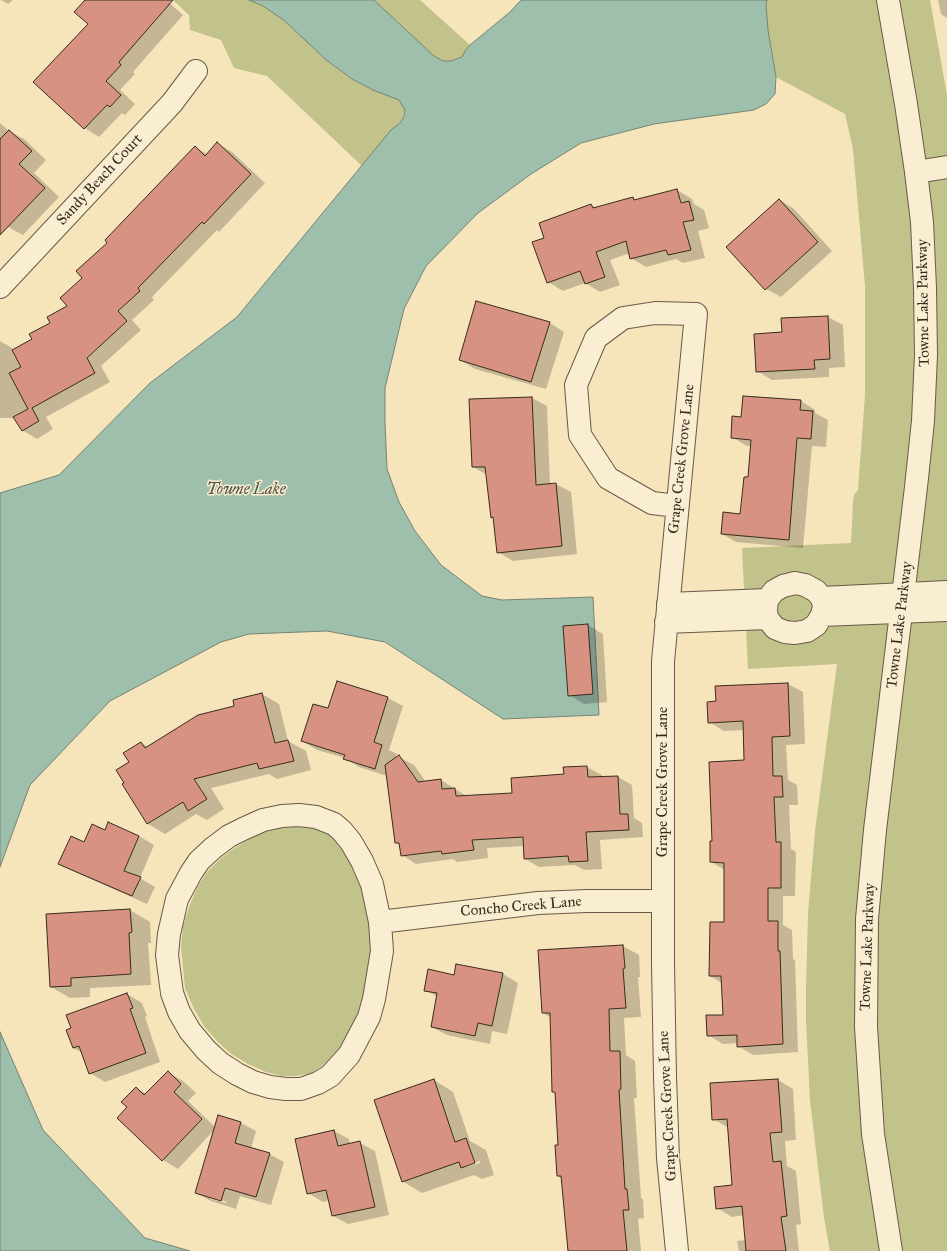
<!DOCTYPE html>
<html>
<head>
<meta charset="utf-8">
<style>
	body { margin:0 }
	canvas { display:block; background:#f6e4ba }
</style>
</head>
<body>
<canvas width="947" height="1251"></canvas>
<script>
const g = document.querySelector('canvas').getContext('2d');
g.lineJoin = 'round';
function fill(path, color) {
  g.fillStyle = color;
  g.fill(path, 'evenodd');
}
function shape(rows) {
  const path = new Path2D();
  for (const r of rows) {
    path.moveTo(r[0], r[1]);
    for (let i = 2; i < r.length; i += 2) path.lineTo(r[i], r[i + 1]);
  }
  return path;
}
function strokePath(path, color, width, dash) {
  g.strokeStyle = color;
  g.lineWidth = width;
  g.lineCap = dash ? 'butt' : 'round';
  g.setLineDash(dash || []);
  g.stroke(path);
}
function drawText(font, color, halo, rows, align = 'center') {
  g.font = font + ' "IM FELL Great Primer",serif';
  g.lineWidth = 3;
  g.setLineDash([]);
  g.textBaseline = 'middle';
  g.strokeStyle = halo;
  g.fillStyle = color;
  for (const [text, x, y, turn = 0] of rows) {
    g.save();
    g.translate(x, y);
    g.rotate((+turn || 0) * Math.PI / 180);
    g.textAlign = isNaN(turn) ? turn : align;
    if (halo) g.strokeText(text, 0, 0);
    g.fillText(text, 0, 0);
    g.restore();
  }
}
fill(shape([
	[173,0,249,0,263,6,285,21,339,70,352,79,373,90,399,100,405,110,401,122,391,130,362,166,267,76,234,68,221,40,190,30,189,15],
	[374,0,420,0,470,45,465,51,462,57,451,61,443,61,434,56],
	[767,0,930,0,947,95,947,1251,830,1251,824,1218,810,1100,806,1021,806,988,808,913,815,831,837,664,748,669,742,548,851,543,853,502,854,495,858,490,865,395,865,286,853,149,845,114,776,77,768,30,766,5],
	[292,825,307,825,322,829,331,836,342,845,350,859,362,887,370,915,372,952,366,989,357,1016,344,1042,334,1055,322,1066,312,1073,296,1076,281,1076,266,1072,248,1064,230,1053,217,1041,204,1026,194,1009,185,988,181,946,183,926,189,907,197,888,207,872,221,858,236,847,255,836,276,828]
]), '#c2c28b');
const water = shape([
	[249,0,374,0,434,56,443,61,451,61,462,57,465,51,470,45,510,12,521,0,767,0,766,5,768,30,776,77,775,94,766,104,754,110,654,124,581,143,531,174,478,213,426,266,404,309,385,388,385,422,387,469,399,502,415,531,441,565,482,596,502,600,593,597,599,715,503,719,385,642,327,631,249,634,221,642,110,701,30,785,0,867,0,493,59,475,150,383,237,317,391,130,401,122,404,116,405,110,399,100,373,90,352,79,325,59,285,21,263,6,249,0],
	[0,1032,43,1130,145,1238,190,1251,0,1251,0,1032]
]);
fill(water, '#9dbfac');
strokePath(water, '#758474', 1);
fill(shape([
	[1,0,13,0,8,4],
	[86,0,166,0,183,15,133,72,135,74,120,90,135,104,125,115,122,113,99,137,85,128,89,24],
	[938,0,947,0,947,18,941,14],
	[0,123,9,131,24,139,46,160,34,173,59,197,23,235,8,227,0,219],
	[218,144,232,152,265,183,219,232,217,230,152,297,154,300,132,320,141,330,101,366,110,382,46,417,53,429,37,439,22,430,15,418,0,418,0,341,12,348,12,350,33,339,52,323,69,307,84,278,109,243,195,147,207,154],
	[677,190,692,199,694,204,704,210,709,228,698,231,705,258,683,263,676,259,646,267,631,258,630,253,610,260,620,285,600,292,585,283,563,291,548,282,545,238,591,205,597,208,633,198,637,200],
	[780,200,794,209,832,251,781,297,766,289],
	[828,317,843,325,845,367,829,368,829,377,772,380,757,371,783,333],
	[550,323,564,332,546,389,475,369,460,360],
	[532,398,547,406,550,484,556,484,571,492,577,554,513,561,498,552,494,519,492,517,487,475,473,467],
	[801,401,815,410,815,413,828,420,826,447,812,446,803,548,736,542,722,534,741,515,749,478,752,446,747,446,732,437,742,418],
	[588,625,603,634,607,702,584,704,569,695],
	[338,682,388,698,403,706,389,750,397,754,395,759,399,757,414,765,426,782,441,780,468,797,513,794,565,775,564,768,587,767,602,775,602,778,618,777,632,785,634,818,642,823,643,837,600,840,602,869,584,870,575,865,539,867,525,859,524,846,487,848,488,858,457,862,453,859,416,864,402,855,400,845,395,842,387,776,359,767,345,758,317,750,302,741,329,710],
	[788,684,803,692,805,744,786,745,788,780,797,785,798,805,789,805,791,849,796,852,795,896,783,896,783,925,792,930,793,959,795,960,798,1052,753,1055,738,1046,738,1043,723,1044,708,1035,724,1016,722,983,710,976,725,923,725,870,711,862,714,842,745,761,744,730,724,731,709,722,717,702],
	[262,694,279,704,288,741,306,751,311,770,277,779,269,774,211,788,224,809,207,820,196,814,165,834,148,824,123,784,125,783,130,763,141,743,149,747],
	[108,824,139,836,154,845,140,878,155,887,147,904,75,872,60,864,85,843,105,831],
	[130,910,150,922,151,943,148,943,151,985,90,988,90,997,70,998,51,987],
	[623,946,639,955,640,977,638,977,641,1017,624,1018,626,1055,635,1061,637,1098,634,1098,641,1198,643,1199,644,1218,638,1219,641,1251,568,1251,562,1178,558,1176,559,1145,556,1093,553,1091,551,1018,543,1013],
	[503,974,518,983,507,1034,492,1031,490,1044,447,1035,432,1027,438,997,425,990,455,976],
	[127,994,142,1003,147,1016,145,1017,160,1062,105,1082,90,1073,83,1053,73,1048],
	[168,1072,183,1081,196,1093,188,1101,215,1127,219,1116,241,1123,256,1131,251,1148,269,1154,284,1162,271,1205,240,1196,236,1209,211,1201,196,1193,214,1130,178,1169,163,1160,128,1107,136,1088,147,1094],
	[210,1197,227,1202,226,1203,210,1199],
	[434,1080,453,1092,470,1141,486,1150,494,1175,482,1179,474,1175,422,1193,402,1181],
	[480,1161,480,1163,466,1167,461,1167],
	[778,1080,793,1089,796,1140,785,1141,787,1166,796,1171,801,1224,796,1225,799,1251,739,1251,737,1241,746,1240,744,1215,732,1217,717,1208,733,1186,729,1128,713,1119,711,1084],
	[334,1131,349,1139,350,1145,360,1143,375,1151,389,1215,348,1224,333,1216,330,1200,323,1202,308,1193,296,1139]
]), '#0003');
const building = shape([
	[85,0,173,0,119,62,121,65,106,81,121,95,110,107,107,105,84,129,33,82,88,24,74,12,85,0],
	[9,130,32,151,19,164,45,188,0,235,0,139,9,130],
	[217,142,251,174,204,224,202,222,138,288,140,291,118,311,127,321,87,358,95,373,32,408,39,421,22,431,13,417,28,409,9,373,21,367,12,350,32,339,29,334,50,323,47,317,67,306,60,298,82,278,76,271,107,243,105,240,195,146,205,156,217,142],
	[677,189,681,203,689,201,694,220,683,222,691,250,668,255,666,250,630,259,626,241,596,252,605,277,585,284,580,271,547,283,532,242,544,238,539,223,591,204,593,208,633,197,634,200,677,189],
	[779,199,818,242,765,290,726,247,779,199],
	[476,301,550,322,531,382,459,360,476,301],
	[828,316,830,359,814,360,815,369,756,372,754,334,782,332,781,318,828,316],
	[743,396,801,400,800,410,813,411,811,439,797,438,789,540,721,534,723,512,740,514,744,477,748,477,751,440,731,438,732,416,741,417,743,396],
	[532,397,536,485,556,483,562,546,497,553,493,517,491,518,485,467,472,467,469,399,532,397],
	[588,624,593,694,568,696,563,626,588,624],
	[337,681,388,697,374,742,382,745,375,769,343,759,345,755,301,741,313,704,328,708,337,681],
	[788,683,790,736,772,737,773,776,782,776,783,797,774,797,776,842,781,842,781,888,768,888,768,921,778,921,778,951,780,951,783,1044,737,1047,737,1035,707,1036,706,1015,723,1015,721,976,709,976,710,922,724,922,724,863,710,862,710,841,712,841,709,762,744,760,743,721,708,723,707,702,716,701,715,686,788,683],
	[262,693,275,743,288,740,294,761,259,769,257,763,194,779,207,799,188,811,183,802,147,824,122,784,124,783,116,770,129,762,123,753,141,742,145,748,198,715,234,706,233,700,262,693],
	[399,755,418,782,441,779,442,789,455,788,456,796,512,793,511,778,564,774,563,767,587,766,588,777,618,776,620,814,628,814,629,830,586,832,588,861,569,862,568,856,524,859,523,837,472,840,474,850,442,854,441,851,401,856,399,843,395,843,385,765,399,755],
	[108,822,139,836,124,871,141,877,132,896,58,864,71,836,84,842,92,824,105,830,108,822],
	[130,909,132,932,129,933,131,974,71,978,71,986,50,987,46,914,130,909],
	[623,945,625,968,623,969,626,1008,609,1009,610,1051,620,1051,621,1089,619,1090,625,1189,627,1189,629,1210,623,1210,627,1251,568,1251,561,1176,557,1176,555,1145,558,1145,555,1092,552,1092,550,1013,542,1013,538,950,623,945],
	[456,964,503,973,492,1026,478,1023,475,1036,431,1027,437,993,424,991,428,969,454,975,456,964],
	[127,993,133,1008,130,1009,146,1053,89,1074,79,1046,73,1048,66,1030,71,1028,66,1015,127,993],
	[168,1071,181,1084,174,1092,202,1119,162,1161,117,1118,127,1107,121,1102,136,1087,144,1095,168,1071],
	[434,1079,455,1142,466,1138,475,1163,461,1168,459,1162,402,1182,374,1100,434,1079],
	[778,1079,782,1132,770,1133,773,1162,781,1161,787,1216,781,1217,786,1251,746,1251,742,1206,716,1209,714,1187,732,1185,727,1119,712,1120,710,1083,778,1079],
	[218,1115,241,1122,235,1143,270,1153,256,1197,225,1188,221,1201,195,1193,218,1115],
	[334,1130,338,1146,360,1141,375,1207,332,1216,326,1190,307,1194,295,1139,334,1130]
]);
fill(building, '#d79281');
strokePath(building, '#382c1f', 1);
const minor = shape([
	[916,172,947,167],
	[0,287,172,103,196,71],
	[677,506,652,503,608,478,580,435,576,385,596,338,623,318,655,313,696,314,663,661,663,963,665,1077,668,1158,677,1251],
	[795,583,805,585,816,591,822,598,824,606,822,615,816,625,807,631,795,633,785,632,775,628,767,618,766,610,767,600,774,591,783,586,795,583],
	[822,598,947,592],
	[668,604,767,600],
	[822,615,947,610],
	[666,622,767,618],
	[299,815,316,817,334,824,342,831,351,842,362,861,372,884,380,922,382,951,374,999,369,1017,349,1055,330,1076,318,1083,301,1089,286,1089,270,1087,253,1082,237,1074,220,1063,206,1050,190,1031,179,1012,172,993,167,955,169,934,177,899,191,873,199,861,213,848,229,836,243,829,263,820,282,816,299,815],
	[380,922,538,903,587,901,663,901]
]);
const tertiary = shape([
	[888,0,906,104,916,172,922,222,925,288,926,355,923,421,916,487,875,830,867,919,866,1027,873,1134,891,1251]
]);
strokePath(minor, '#685a46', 24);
strokePath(tertiary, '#685a46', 24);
strokePath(minor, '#f9edd2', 22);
strokePath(tertiary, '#f9edd2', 22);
drawText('15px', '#382c1f', '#f9edd2', [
	["Sandy Beach Court",100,180,-47],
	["Towne Lake Parkway",924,303,-91],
	["Grape Creek Grove Lane",682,459,-84],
	["Towne Lake Parkway",900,625,-83],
	["Grape Creek Grove Lane",663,782,-90],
	["Concho Creek Lane",521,907,-5],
	["Towne Lake Parkway",868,947,-88],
	["Grape Creek Grove Lane",668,1106,-93]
]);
drawText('italic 16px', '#515142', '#f9edd2', [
	["Towne Lake",246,490]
]);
</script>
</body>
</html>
